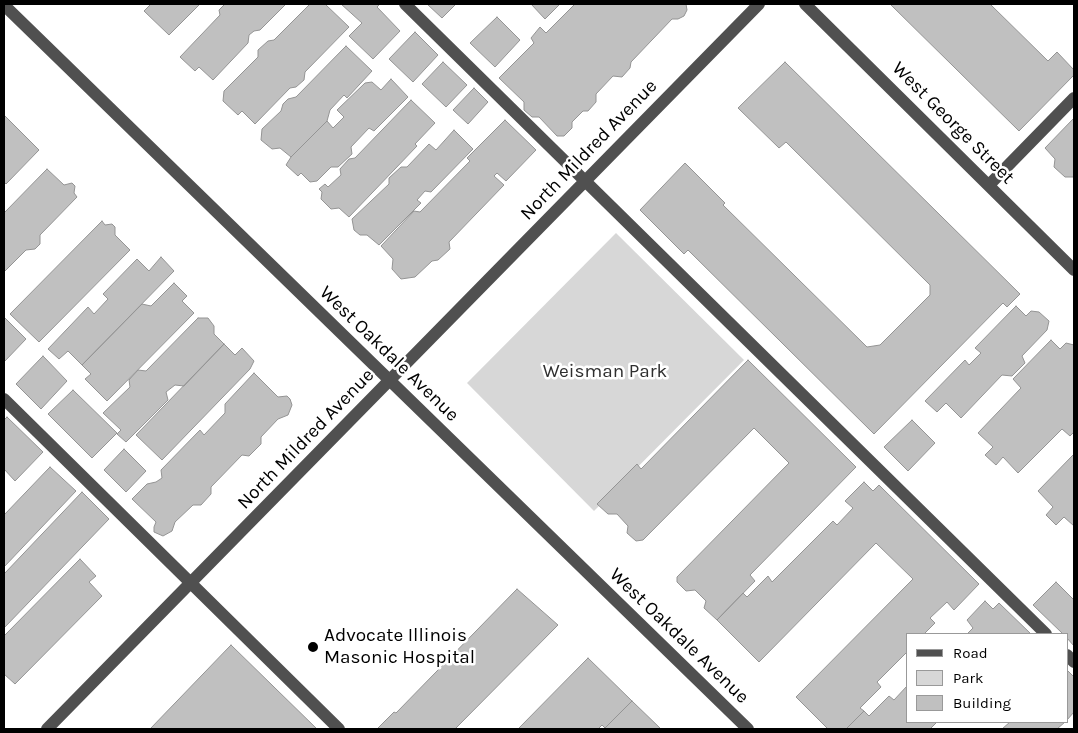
<!DOCTYPE html>
<html>
<head>
<meta charset="utf-8">
<style>
	body { margin:0 }
	#map { position:relative; width:1078px; height:733px; overflow:hidden; background:#fff; font-family:Karla,sans-serif }
	canvas { display:block }
	.frame { position:absolute; inset:0; border:5px solid #000; pointer-events:none }
	.legend { position:absolute; left:906px; top:633px; width:162px; height:90px; box-sizing:border-box; background:#fff; border:1px solid #999; margin:0; padding:6px 9px; list-style:none; font-size:15px; color:#000 }
	.legend li { display:flex; align-items:center; gap:10px; height:25px }
	.legend b { width:25px; border:1px solid #999 }
</style>
</head>
<body>
<div id="map">
<canvas width="1078" height="733"></canvas>
<div class="frame"></div>
<ul class="legend">
<li><b style="height:6px;background:#505050"></b>Road</li>
<li><b style="height:14px;background:#d7d7d7"></b>Park</li>
<li><b style="height:14px;background:#c0c0c0"></b>Building</li>
</ul>
</div>
<script>
const g = document.querySelector('canvas').getContext('2d');
g.lineJoin = 'round';
function fill(path, color) {
  g.fillStyle = color;
  g.fill(path, 'evenodd');
}
function shape(rows) {
  const path = new Path2D();
  for (const r of rows) {
    path.moveTo(r[0], r[1]);
    for (let i = 2; i < r.length; i += 2) path.lineTo(r[i], r[i + 1]);
  }
  return path;
}
function strokePath(path, color, width, dash) {
  g.strokeStyle = color;
  g.lineWidth = width;
  g.lineCap = dash ? 'butt' : 'round';
  g.setLineDash(dash || []);
  g.stroke(path);
}
function drawText(font, color, halo, rows, align = 'center') {
  g.font = font + ' Karla,sans-serif';
  g.lineWidth = 5;
  g.setLineDash([]);
  g.textBaseline = 'middle';
  g.strokeStyle = halo;
  g.fillStyle = color;
  for (const [text, x, y, turn = 0] of rows) {
    g.save();
    g.translate(x, y);
    g.rotate((+turn || 0) * Math.PI / 180);
    g.textAlign = isNaN(turn) ? turn : align;
    if (halo) g.strokeText(text, 0, 0);
    g.fillText(text, 0, 0);
    g.restore();
  }
}
fill(shape([
	[616,233,744,360,594,511,467,383]
]), '#d7d7d7');
const building = shape([
	[151,4,200,4,169,35,144,11,151,4],
	[225,4,286,4,260,30,254,31,249,35,248,43,213,80,199,67,195,71,180,57,220,15,219,10,225,4],
	[310,4,325,4,349,27,305,72,304,80,296,87,290,88,255,124,242,111,238,115,223,101,224,91,258,57,258,50,268,41,274,40,310,4],
	[341,4,380,4,377,7,400,31,373,59,349,36,362,23,341,4],
	[427,4,456,4,442,18,427,4],
	[531,4,560,4,545,19,531,4],
	[575,4,686,4,687,10,684,16,678,19,672,19,631,62,630,68,622,77,613,76,596,94,596,102,588,111,583,111,572,122,572,128,564,136,557,136,539,117,532,117,524,110,524,102,499,78,534,43,531,38,540,27,546,33,575,4],
	[890,4,990,4,1048,61,1057,52,1074,70,1074,75,1019,131,890,4],
	[497,17,520,40,495,67,470,43,497,17],
	[415,32,438,55,413,82,389,59,415,32],
	[346,46,372,71,347,98,344,95,330,110,327,121,291,157,280,148,272,149,261,140,262,129,281,111,283,104,288,99,296,97,346,46],
	[443,62,467,85,446,107,422,84,443,62],
	[785,62,1020,294,1007,307,1003,303,874,434,688,250,684,254,640,210,685,163,725,203,723,205,867,347,880,345,930,295,930,285,786,142,779,148,738,108,785,62],
	[391,79,408,97,374,131,369,128,351,147,352,154,338,167,331,167,317,181,310,182,301,173,298,176,286,165,291,157,327,121,333,128,344,117,337,110,365,83,372,82,381,90,391,79],
	[474,88,488,102,468,124,453,110,474,88],
	[411,100,435,123,415,144,417,146,349,217,339,208,331,209,321,199,322,192,319,189,325,184,328,187,341,175,340,169,349,159,355,158,411,100],
	[4,115,39,150,6,184,4,182,4,115],
	[1074,118,1074,177,1065,177,1054,167,1055,159,1045,148,1074,118],
	[505,120,536,150,506,181,497,173,494,176,504,185,449,242,450,249,438,260,432,261,415,277,401,279,392,269,393,259,381,246,414,211,420,212,470,161,467,158,505,120],
	[454,130,473,149,431,192,425,191,417,200,421,203,379,245,367,235,360,235,354,230,352,219,389,184,389,178,401,167,407,167,429,144,436,150,454,130],
	[47,169,64,185,72,183,75,186,74,193,77,197,40,235,40,244,35,249,26,250,4,272,4,213,47,169],
	[102,221,105,225,112,224,115,227,115,235,130,250,39,342,10,314,102,221],
	[161,257,174,271,82,365,68,351,59,359,48,349,88,307,94,314,108,299,103,294,137,259,149,271,161,257],
	[174,283,187,296,182,301,194,313,107,401,85,379,91,374,82,365,142,304,151,306,174,283],
	[1016,306,1026,316,1031,311,1039,312,1049,321,1047,330,1022,356,1025,363,1012,376,1002,375,961,418,946,403,937,412,925,401,965,360,969,365,981,353,975,348,1016,306],
	[4,317,26,339,4,362,4,317],
	[198,318,208,318,214,326,214,334,224,344,184,386,175,385,166,392,168,400,126,442,117,434,121,430,103,413,130,387,129,380,138,370,146,371,198,318],
	[1051,340,1060,349,1066,343,1074,345,1074,432,1070,436,1062,429,1018,473,1003,457,996,465,985,455,993,447,978,433,1021,388,1013,379,1051,340],
	[224,344,235,355,242,348,254,361,250,369,162,460,136,435,224,344],
	[43,356,67,381,41,409,16,384,43,356],
	[748,360,856,467,750,575,755,581,717,620,704,608,706,601,695,590,686,591,677,582,677,577,789,463,754,428,643,540,636,541,627,533,628,526,617,514,608,514,597,504,637,464,641,469,748,360],
	[254,373,278,397,287,396,290,399,292,405,288,415,278,419,261,437,261,444,249,456,242,455,211,487,211,494,201,505,193,505,175,522,172,531,163,536,154,532,154,527,156,522,132,499,147,484,156,482,162,478,161,470,200,430,204,435,225,413,225,404,254,373],
	[73,390,117,433,92,458,48,414,73,390],
	[7,417,43,452,15,481,4,469,4,420,7,417],
	[912,420,935,443,908,471,884,447,912,420],
	[124,449,146,471,126,492,104,470,124,449],
	[1074,454,1074,526,1064,517,1056,525,1046,515,1053,507,1038,491,1074,454],
	[50,467,76,491,4,567,4,515,50,467],
	[864,482,873,491,879,485,979,584,954,610,947,602,930,618,935,623,924,634,907,634,907,652,877,682,881,687,860,708,864,711,846,729,828,729,796,697,913,579,876,543,759,662,717,620,743,593,747,597,768,576,772,582,833,521,837,525,853,508,845,501,864,482],
	[82,492,109,519,4,628,4,574,82,492],
	[80,559,96,576,89,582,102,596,15,684,4,674,4,636,80,559],
	[1056,582,1074,600,1074,646,1067,638,1067,634,1063,634,1033,605,1056,582],
	[517,589,558,625,455,729,377,729,394,712,396,713,517,589],
	[985,601,993,609,999,603,1031,634,967,634,973,628,967,620,985,601],
	[231,645,317,729,150,729,231,645],
	[588,658,632,701,605,728,602,725,598,729,518,729,588,658],
	[1067,670,1074,677,1074,712,1067,720,1067,670],
	[907,686,907,722,937,722,930,729,846,729,864,711,869,716,889,696,894,700,907,686],
	[632,701,661,729,606,729,605,728,632,701],
	[1010,722,1065,722,1057,729,1002,729,1010,722]
]);
fill(building, '#c0c0c0');
strokePath(building, '#949494', 1);
strokePath(shape([
	[405,4,1046,634],
	[805,4,1074,270],
	[4,5,748,729],
	[989,185,1074,98],
	[4,399,339,729],
	[1067,655,1074,662],
	[47,729,759,4]
]), '#505050', 12);
for (const [x, y, r, color] of [
	[313,647,6,"#000"]
]) {
  const dot = new Path2D();
  dot.arc(x, y, r, 0, 2 * Math.PI);
  g.fillStyle = color;
  g.fill(dot);
  strokePath(dot, '#fff', 2);
}
drawText('19px', '#000', '#fff', [
	["West George Street",953,123,45],
	["North Mildred Avenue",589,150,-46],
	["West Oakdale Avenue",389,354,44],
	["North Mildred Avenue",306,439,-46],
	["West Oakdale Avenue",679,636,44]
]);
drawText('19px', '#2e2e2e', '#fff', [
	["Weisman Park",605,372]
]);
drawText('19px', '#000', '#fff', [
	["Advocate Illinois",324,636],
	["Masonic Hospital",324,658]
], 'left');
</script>
</body>
</html>
